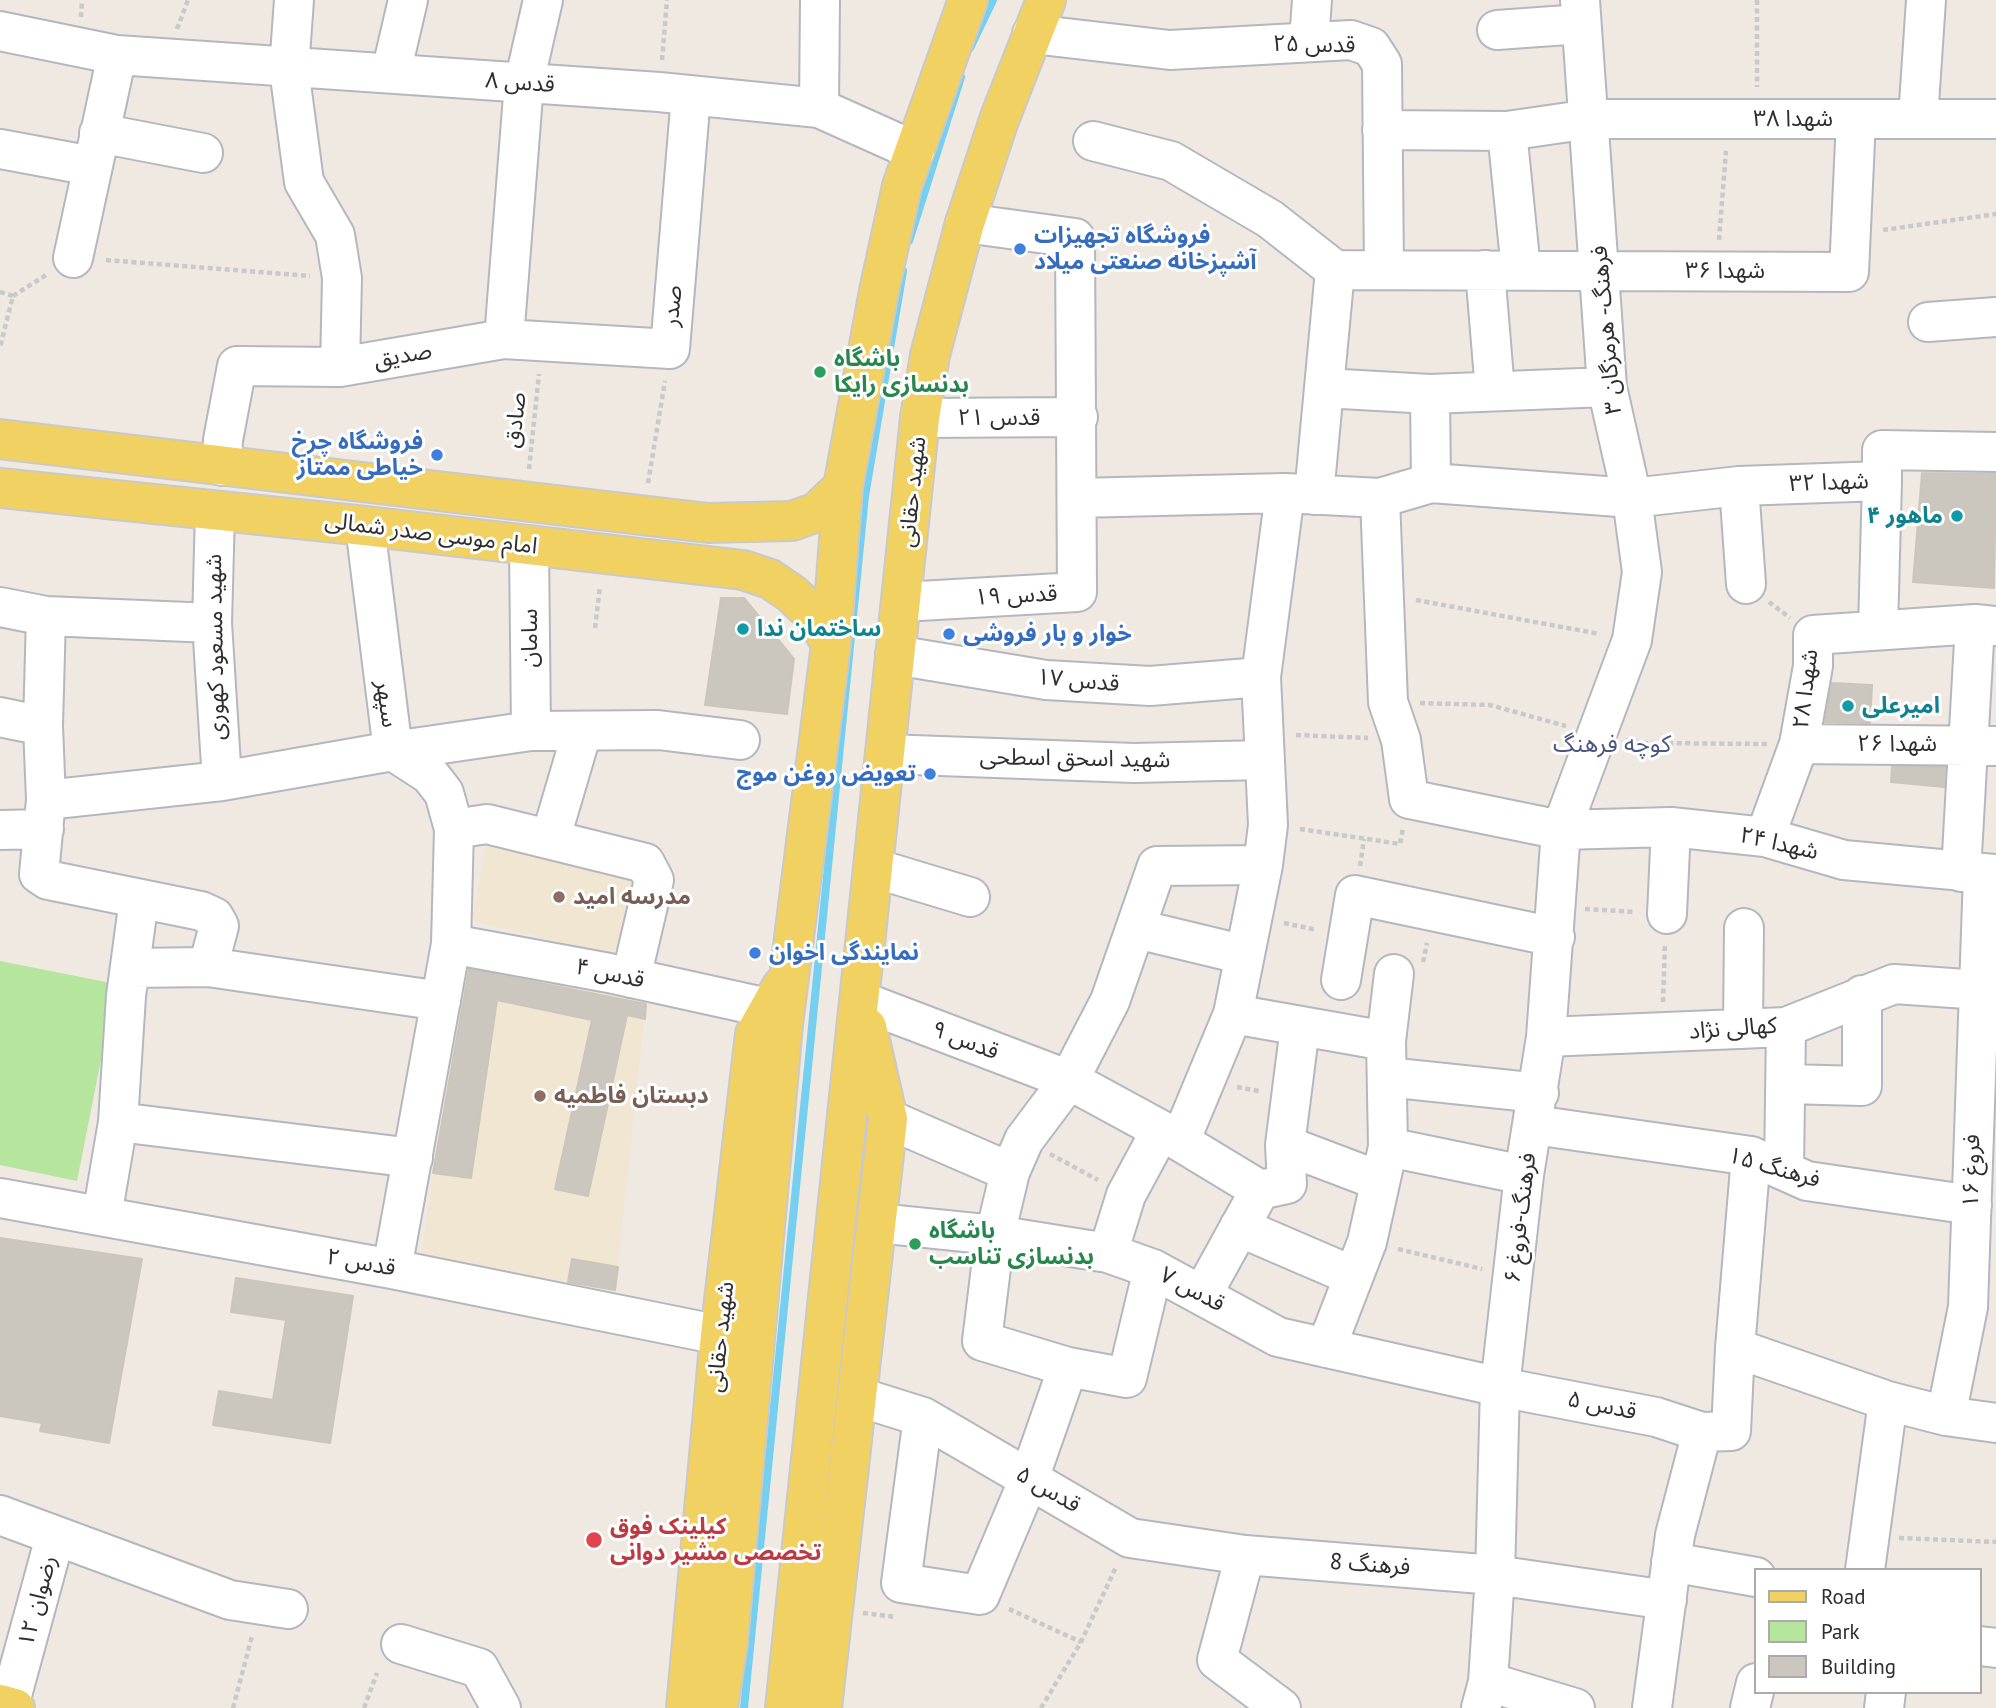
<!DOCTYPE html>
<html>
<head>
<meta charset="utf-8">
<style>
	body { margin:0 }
	#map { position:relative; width:1996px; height:1708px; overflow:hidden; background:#efe9e1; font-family:"PT Sans",sans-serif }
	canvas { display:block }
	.legend { position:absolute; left:1754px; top:1568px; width:228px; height:126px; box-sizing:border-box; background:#fff; border:2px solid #ababab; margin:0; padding:9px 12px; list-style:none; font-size:21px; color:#2e2e2e }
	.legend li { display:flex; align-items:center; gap:14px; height:35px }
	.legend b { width:35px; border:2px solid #ababab }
</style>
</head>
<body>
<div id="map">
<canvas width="1996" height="1708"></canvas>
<ul class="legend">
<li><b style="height:9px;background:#f2d163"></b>Road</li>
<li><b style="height:19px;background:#b6e59e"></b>Park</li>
<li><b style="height:19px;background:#cbc7bf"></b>Building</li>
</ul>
</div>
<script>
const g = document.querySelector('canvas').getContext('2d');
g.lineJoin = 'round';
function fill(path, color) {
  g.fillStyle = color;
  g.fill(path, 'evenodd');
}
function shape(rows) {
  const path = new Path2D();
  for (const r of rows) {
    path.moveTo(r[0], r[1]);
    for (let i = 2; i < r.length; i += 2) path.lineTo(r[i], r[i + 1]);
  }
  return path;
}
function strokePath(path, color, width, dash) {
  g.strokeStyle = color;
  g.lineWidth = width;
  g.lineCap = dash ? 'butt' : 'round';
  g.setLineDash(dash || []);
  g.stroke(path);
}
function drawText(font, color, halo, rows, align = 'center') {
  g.font = font + ' "PT Sans","Noto Sans Arabic",sans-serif';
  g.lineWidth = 6;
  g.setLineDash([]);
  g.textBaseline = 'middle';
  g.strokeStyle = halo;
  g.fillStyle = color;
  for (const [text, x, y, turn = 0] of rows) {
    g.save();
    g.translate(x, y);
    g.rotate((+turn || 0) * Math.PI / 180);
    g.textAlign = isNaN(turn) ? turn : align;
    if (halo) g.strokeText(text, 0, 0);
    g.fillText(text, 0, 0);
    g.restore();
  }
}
fill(shape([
	[489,828,647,873,624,957,472,921],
	[466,956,647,995,615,1290,421,1256]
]), '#f0e6d1');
fill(shape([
	[0,961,116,984,77,1181,0,1165]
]), '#b6e59e');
strokePath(shape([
	[970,48,993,0],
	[909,241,961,77],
	[744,1708,865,496,903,271]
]), '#75cff0', 8);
const building = shape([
	[1922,473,1996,474,1994,588,1913,582,1922,473],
	[721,598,744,598,794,659,787,714,705,705,721,598],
	[1832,683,1872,685,1870,723,1825,722,1832,683],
	[1892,767,1945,767,1944,787,1891,782,1892,767],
	[469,969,646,1004,645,1019,627,1015,588,1196,555,1189,592,1020,497,1000,471,1178,433,1173,469,969],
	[0,1238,142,1259,109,1443,40,1431,42,1423,0,1416,0,1238],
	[572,1259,618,1267,615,1290,568,1282,572,1259],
	[236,1278,353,1296,330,1443,213,1425,219,1391,273,1400,286,1320,231,1312,236,1278]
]);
fill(building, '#cbc7bf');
strokePath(building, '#cbc5ba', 2);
const minor = shape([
	[294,0,289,69,304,182,335,235,342,278,340,367],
	[1497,30,1581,24],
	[0,31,117,55,659,92,819,108,915,151],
	[1032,34,1170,50,1351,40,1371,47,1382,64,1384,270],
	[1309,41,1312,0],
	[391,73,408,0],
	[819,108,820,0],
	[1918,119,1926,0],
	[1382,130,1507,131,1590,119,1996,119],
	[1507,131,1521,270],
	[99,133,203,153],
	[1093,141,1171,161,1270,219,1335,270,1849,272,1856,119],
	[0,149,92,166],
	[73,258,117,55],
	[1485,270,1495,391],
	[1928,322,1996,317],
	[504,339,524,83,543,0],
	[1324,388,1430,394,1607,387],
	[1430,394,1431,483],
	[920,418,1078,417],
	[222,466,223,440,237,366,340,367,504,339,670,349,691,95],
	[1739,486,1746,584],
	[1314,495,1335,270],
	[1077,498,1285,493,1380,498,1431,483,1632,498,1739,486,1882,481,1882,450,1996,452],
	[1380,498,1388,702,1401,740,1409,799,1561,830,1671,827,1765,837,1844,860,1996,874],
	[215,512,212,623,222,781],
	[529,546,531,731],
	[902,602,1077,592,1075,238,965,223],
	[0,607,46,616,212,623],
	[46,616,43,726,46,800,39,874,48,880,201,911,214,917,219,926,208,967],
	[1878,629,1882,481],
	[895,655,1046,680,1150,686,1261,677],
	[0,717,43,726],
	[1799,744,1996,746],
	[393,751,531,731,658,730,740,740],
	[885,754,1134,763,1264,760],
	[46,800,222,781,393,751,365,526],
	[454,829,487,824,645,863,654,880,631,978],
	[0,830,44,829],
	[551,837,582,732],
	[1765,837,1799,744,1813,666,1813,635,1975,624,1996,626],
	[874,868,970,897],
	[1961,872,1975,624],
	[1983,874,1968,1307,1946,1416,1996,1423],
	[1667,914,1671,827],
	[1137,929,1245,955],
	[451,944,609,973,768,1008],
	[131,968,208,967,441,1001],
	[1341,980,1355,895,1555,937],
	[861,1001,1069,1080,1161,1130],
	[1233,1014,1386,1041],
	[1743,1029,1744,928],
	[1546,1037,1786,1027,1894,984,1996,991],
	[1387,1077,1539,1093],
	[1787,1084,1862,1086,1862,995],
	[888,1119,1010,1172],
	[118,1122,413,1158],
	[1534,1125,1751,1156,1807,1181,1972,1205],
	[1181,1139,1233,1014,1263,865,1268,825,1261,677,1285,493],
	[1285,1145,1380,1181],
	[1388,1147,1524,1175],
	[1784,1169,1786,1027],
	[1260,1190,1287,1184,1285,1145,1300,1027],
	[0,1198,392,1269,720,1335],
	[102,1216,118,1122,126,996,139,899],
	[877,1223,995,1235,1108,1253,1153,1269,1278,1337,1500,1387,1656,1417,1702,1432],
	[1239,1227,1353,1276],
	[1108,1253,1126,1195,1161,1130,1260,1190,1202,1295],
	[392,1269,451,944,454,829,444,793,430,775,393,751],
	[1153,1269,1127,1378,1068,1367,982,1341,995,1235,1010,1172,1024,1140,1069,1080,1110,1001,1157,866,1263,865],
	[1326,1348,1367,1242,1388,1147,1386,1041,1394,974],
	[1735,1348,1751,1156],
	[859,1397,923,1417,1130,1538,1245,1555,1495,1575,1667,1600],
	[923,1417,901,1583,980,1595,1029,1479,1068,1367],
	[0,1515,230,1600,288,1609],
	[1245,1555,1217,1660,1281,1708],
	[1671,1562,1756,1577],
	[1865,1570,1888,1401],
	[401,1644,479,1668,501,1708],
	[1980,1646,1996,1648],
	[1488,1682,1575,1708],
	[9,1706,55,1537],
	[1481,1708,1488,1682,1495,1575,1500,1387,1524,1175,1546,1037,1561,830,1632,640,1642,572,1632,498,1607,387,1580,0],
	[1652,1708,1675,1535,1702,1432,1731,1431,1735,1348,1888,1401,1946,1416],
	[1750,1708,1756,1683],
	[1884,1708,1886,1692]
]);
const major = shape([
	[0,439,708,523,792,521,817,512,843,487],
	[0,488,365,526,743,570,770,579,792,594,814,615,831,644],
	[0,1704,15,1708],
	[686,1708,720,1335,755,1034,782,986],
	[718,1708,728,1642,783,1025,831,644,843,487,879,291,902,186,968,0],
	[785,1708,920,418,930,355,965,223,999,120,1046,0],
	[822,1708,888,1119,867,1027]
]);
strokePath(minor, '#b4b7c1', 42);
strokePath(major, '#c9c9c9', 42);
strokePath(shape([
	[1757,0,1757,87],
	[81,17,82,0],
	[177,29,188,0],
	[662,60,667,0],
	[1883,230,1996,214],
	[1719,240,1726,151],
	[106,260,310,276],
	[0,292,13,296,0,347],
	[13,296,46,275],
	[529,469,539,374],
	[648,483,665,381],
	[1416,600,1600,634],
	[1769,602,1790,618],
	[595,628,600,586],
	[1420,703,1490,705,1566,726],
	[1296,735,1368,738],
	[1626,740,1645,743,1767,744],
	[1300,829,1400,844,1403,828],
	[1360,866,1364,839],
	[1585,909,1636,912],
	[1284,923,1317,930],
	[1423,962,1427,943],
	[1663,1002,1665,944],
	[1237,1087,1259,1091],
	[1050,1154,1098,1180],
	[1398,1249,1482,1269],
	[1899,1538,1996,1542],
	[1009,1609,1081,1642],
	[863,1613,896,1617],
	[233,1708,252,1636],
	[364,1708,377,1673],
	[1041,1708,1081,1642,1116,1567]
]), '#c9c9c9', 4.5, [5, 3.5]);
strokePath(minor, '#fff', 38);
strokePath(major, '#f2d163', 38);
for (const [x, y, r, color] of [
	[1020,249,7,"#3f7fe0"],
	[820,372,7,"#2e9e5b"],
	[437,455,7,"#3f7fe0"],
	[1957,516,7,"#0f9aa8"],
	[743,629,7,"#0f9aa8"],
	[949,634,7,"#3f7fe0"],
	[1848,706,7,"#0f9aa8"],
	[930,774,7,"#3f7fe0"],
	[559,897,7,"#8d6e63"],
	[755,953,7,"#3f7fe0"],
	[540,1096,7,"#8d6e63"],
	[915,1244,7,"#2e9e5b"],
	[594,1540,9,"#e0444e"]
]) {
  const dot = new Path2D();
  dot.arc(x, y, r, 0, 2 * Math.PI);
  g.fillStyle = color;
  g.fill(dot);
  strokePath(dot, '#fff', 2.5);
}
drawText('23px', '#2e2e2e', '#fff', [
	["قدس ۲۵",1314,45,1],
	["قدس ۸",520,83,4],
	["شهدا ۳۸",1793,119],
	["شهدا ۳۶",1725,271],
	["صدر",673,306,-85],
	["فرهنگ- هرمزگان ۳",1607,330,-95],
	["صدیق",403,356,-10],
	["قدس ۲۱",999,418],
	["صادق",516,420,-84],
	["شهدا ۳۲",1829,483,-2],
	["شهید حقانی",913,492,-84],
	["امام موسی صدر شمالی",431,534,7],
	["قدس ۱۹",1016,596,-3],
	["سامان",530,638,-90],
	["شهید مسعود کهوری",216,647,-91],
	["قدس ۱۷",1078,681,5],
	["شهدا ۲۸",1806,689,-83],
	["سپهر",386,704,82],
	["شهدا ۲۶",1897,744],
	["شهید اسحق اسطحی",1075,759,1],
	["شهدا ۲۴",1779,844,13],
	["قدس ۴",610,974,12],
	["کهالی نژاد",1733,1029,-4],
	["قدس ۹",965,1041,21],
	["فرهنگ ۱۵",1774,1168,16],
	["فروغ ۱۶",1972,1171,-89],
	["فرهنگ-فروغ ۶",1521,1218,-83],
	["قدس ۲",361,1263,10],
	["قدس ۷",1192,1290,28],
	["شهید حقانی",721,1337,-84],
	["قدس ۵",1602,1406,11],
	["قدس ۵",1048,1490,30],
	["فرهنگ 8",1370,1565,4],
	["رضوان ۱۲",38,1601,-75]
]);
drawText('bold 23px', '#366cbe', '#fff', [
	["فروشگاه تجهیزات",1034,236],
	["آشپزخانه صنعتی میلاد",1034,262],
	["فروشگاه چرخ",423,442,"right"],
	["خیاطی ممتاز",423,468,"right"],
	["خوار و بار فروشی",963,634],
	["تعویض روغن موج",916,774,"right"],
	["نمایندگی اخوان",769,953]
], 'left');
drawText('bold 23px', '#27864d', '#fff', [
	["باشگاه",834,359],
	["بدنسازی رایکا",834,385],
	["باشگاه",929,1231],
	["بدنسازی تناسب",929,1257]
], 'left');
drawText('bold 23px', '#0d838f', '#fff', [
	["ماهور ۴",1943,516,"right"],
	["ساختمان ندا",757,629],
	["امیرعلی",1862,706]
], 'left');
drawText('bold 23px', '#785e54', '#fff', [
	["مدرسه امید",573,897],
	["دبستان فاطمیه",554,1096]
], 'left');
drawText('bold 23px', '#be3a42', '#fff', [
	["کیلینک فوق",610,1527],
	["تخصصی مشیر دوانی",610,1553]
], 'left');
drawText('24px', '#4d5680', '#fff', [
	["کوچه فرهنگ",1612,745]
]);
</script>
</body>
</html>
